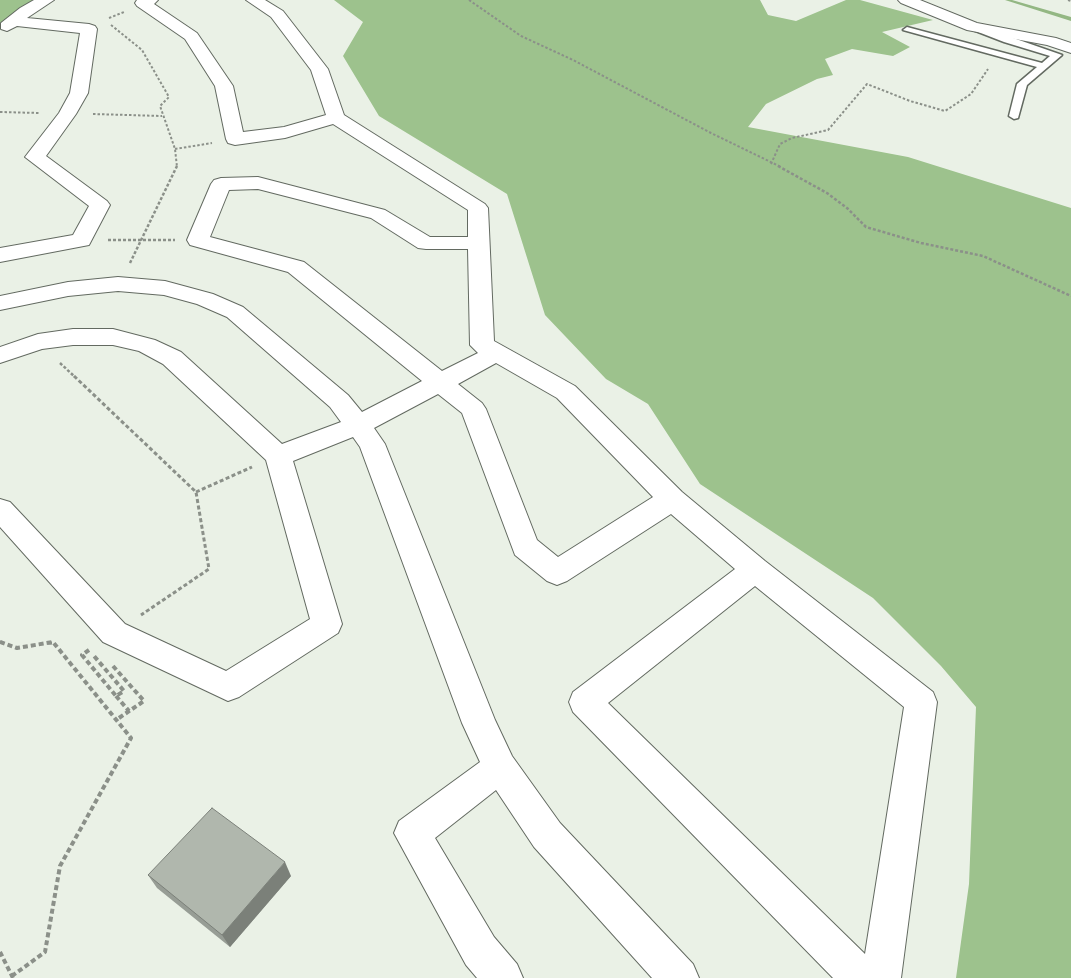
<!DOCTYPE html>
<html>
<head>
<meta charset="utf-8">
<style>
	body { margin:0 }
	canvas { display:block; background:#eaf1e6 }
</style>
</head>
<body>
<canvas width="1071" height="978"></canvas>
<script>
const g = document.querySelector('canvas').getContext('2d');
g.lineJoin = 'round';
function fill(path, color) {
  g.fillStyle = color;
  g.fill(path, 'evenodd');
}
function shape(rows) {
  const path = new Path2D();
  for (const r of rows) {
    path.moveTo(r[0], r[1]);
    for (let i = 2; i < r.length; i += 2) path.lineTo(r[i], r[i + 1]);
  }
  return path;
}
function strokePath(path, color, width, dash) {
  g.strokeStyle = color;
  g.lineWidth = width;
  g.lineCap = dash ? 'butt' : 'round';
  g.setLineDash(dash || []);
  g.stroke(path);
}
fill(shape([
	[0,0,35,0,0,23],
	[334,0,760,0,768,15,796,21,846,0,860,0,933,20,882,32,910,47,893,56,852,49,825,59,833,75,817,79,766,104,748,127,908,157,1071,208,1071,978,956,978,969,884,976,707,941,666,873,598,700,484,648,404,606,379,545,315,507,194,379,116,343,56,363,22]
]), '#9dc28d');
fill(shape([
	[1005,0,1012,0,1071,17,1071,21,1005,0]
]), '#93b783');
const service = shape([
	[976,25,1062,55,1027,85,1018,118,1014,119,1009,116,1017,84,1037,67,903,30,907,27,1042,63,1050,56,1004,42,973,30,973,26,976,25]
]);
const minor = shape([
	[34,0,54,0,27,18,89,24,95,26,97,29,88,93,76,114,46,156,107,201,110,205,89,245,0,262,0,248,73,235,89,206,25,157,59,113,70,93,80,33,17,26,7,31,1,29,1,23,20,8,34,0],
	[137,0,158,0,154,4,197,33,233,86,243,132,284,127,326,115,311,70,271,17,246,0,265,0,283,11,328,69,344,115,485,204,488,208,494,341,575,386,682,492,765,561,933,692,937,702,901,978,833,978,573,712,569,702,573,692,735,569,671,514,567,581,557,585,547,581,515,555,462,413,438,394,374,428,385,444,495,720,512,756,560,823,693,964,699,978,652,978,534,847,496,790,435,838,494,937,517,964,523,978,477,978,466,965,394,833,399,821,480,762,462,723,360,447,353,437,293,461,342,624,338,633,239,697,228,701,103,642,0,527,0,499,10,502,125,624,226,671,310,619,266,460,163,364,139,351,113,345,73,345,42,349,0,363,0,347,38,334,73,329,113,329,155,340,181,352,282,444,341,422,330,407,227,317,197,304,164,295,118,291,68,296,0,310,0,296,68,282,118,277,165,281,213,294,243,307,348,395,362,412,422,381,288,272,190,245,187,240,211,184,214,180,221,178,258,177,385,210,430,237,468,237,468,210,333,124,285,138,235,145,228,143,226,139,215,86,185,39,137,6,135,3,137,0],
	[258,189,371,218,418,248,426,249,468,249,470,345,478,353,442,371,304,262,210,237,229,190,258,189],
	[496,363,557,398,653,497,558,557,537,540,486,409,482,403,458,384,496,363],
	[755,586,904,707,865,954,608,703,755,586],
	[898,0,920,0,977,23,1056,38,1071,43,1071,53,1047,45,967,30,901,3,898,0]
]);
strokePath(service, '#636a61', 3);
strokePath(minor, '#636a61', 2);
strokePath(shape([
	[469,0,521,36,573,60,711,133,781,167],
	[1068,0,1071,1],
	[109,18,124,12],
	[111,25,142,50,169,97,160,106,175,149,177,167],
	[0,112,39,113],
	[93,114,162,116],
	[175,149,212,143],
	[771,164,780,144,792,138,828,130,867,84,910,101,945,111,971,94,988,69]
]), '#8b9089', 2, [2.5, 2]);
strokePath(shape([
	[778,166,827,193,847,208,866,227,921,243,983,256,1071,296],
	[108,240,175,240],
	[130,263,177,166],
	[60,363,75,377]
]), '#8b9089', 2.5, [3, 2]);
strokePath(shape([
	[74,376,196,492,209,569,141,615],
	[196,492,252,467],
	[0,642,3,643],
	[48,643,54,643]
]), '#8b9089', 3, [4, 2.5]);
strokePath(shape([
	[0,642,17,648,53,642,131,738,60,866,45,952,12,976],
	[89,650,82,655,116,696,124,691,94,656],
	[113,666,144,701,116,720],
	[116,696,129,711],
	[0,952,13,978]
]), '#8b9089', 4, [5, 3]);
fill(service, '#fff');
fill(minor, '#fff');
fill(shape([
	[148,875,291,876,230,947,157,888]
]), '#979d95');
fill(shape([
	[285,862,291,876,230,947,222,935]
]), '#7b8079');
const building = shape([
	[212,808,285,862,222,935,148,875,212,808]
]);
fill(building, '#b0b7ad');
strokePath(building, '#7b8079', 1);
</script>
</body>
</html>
